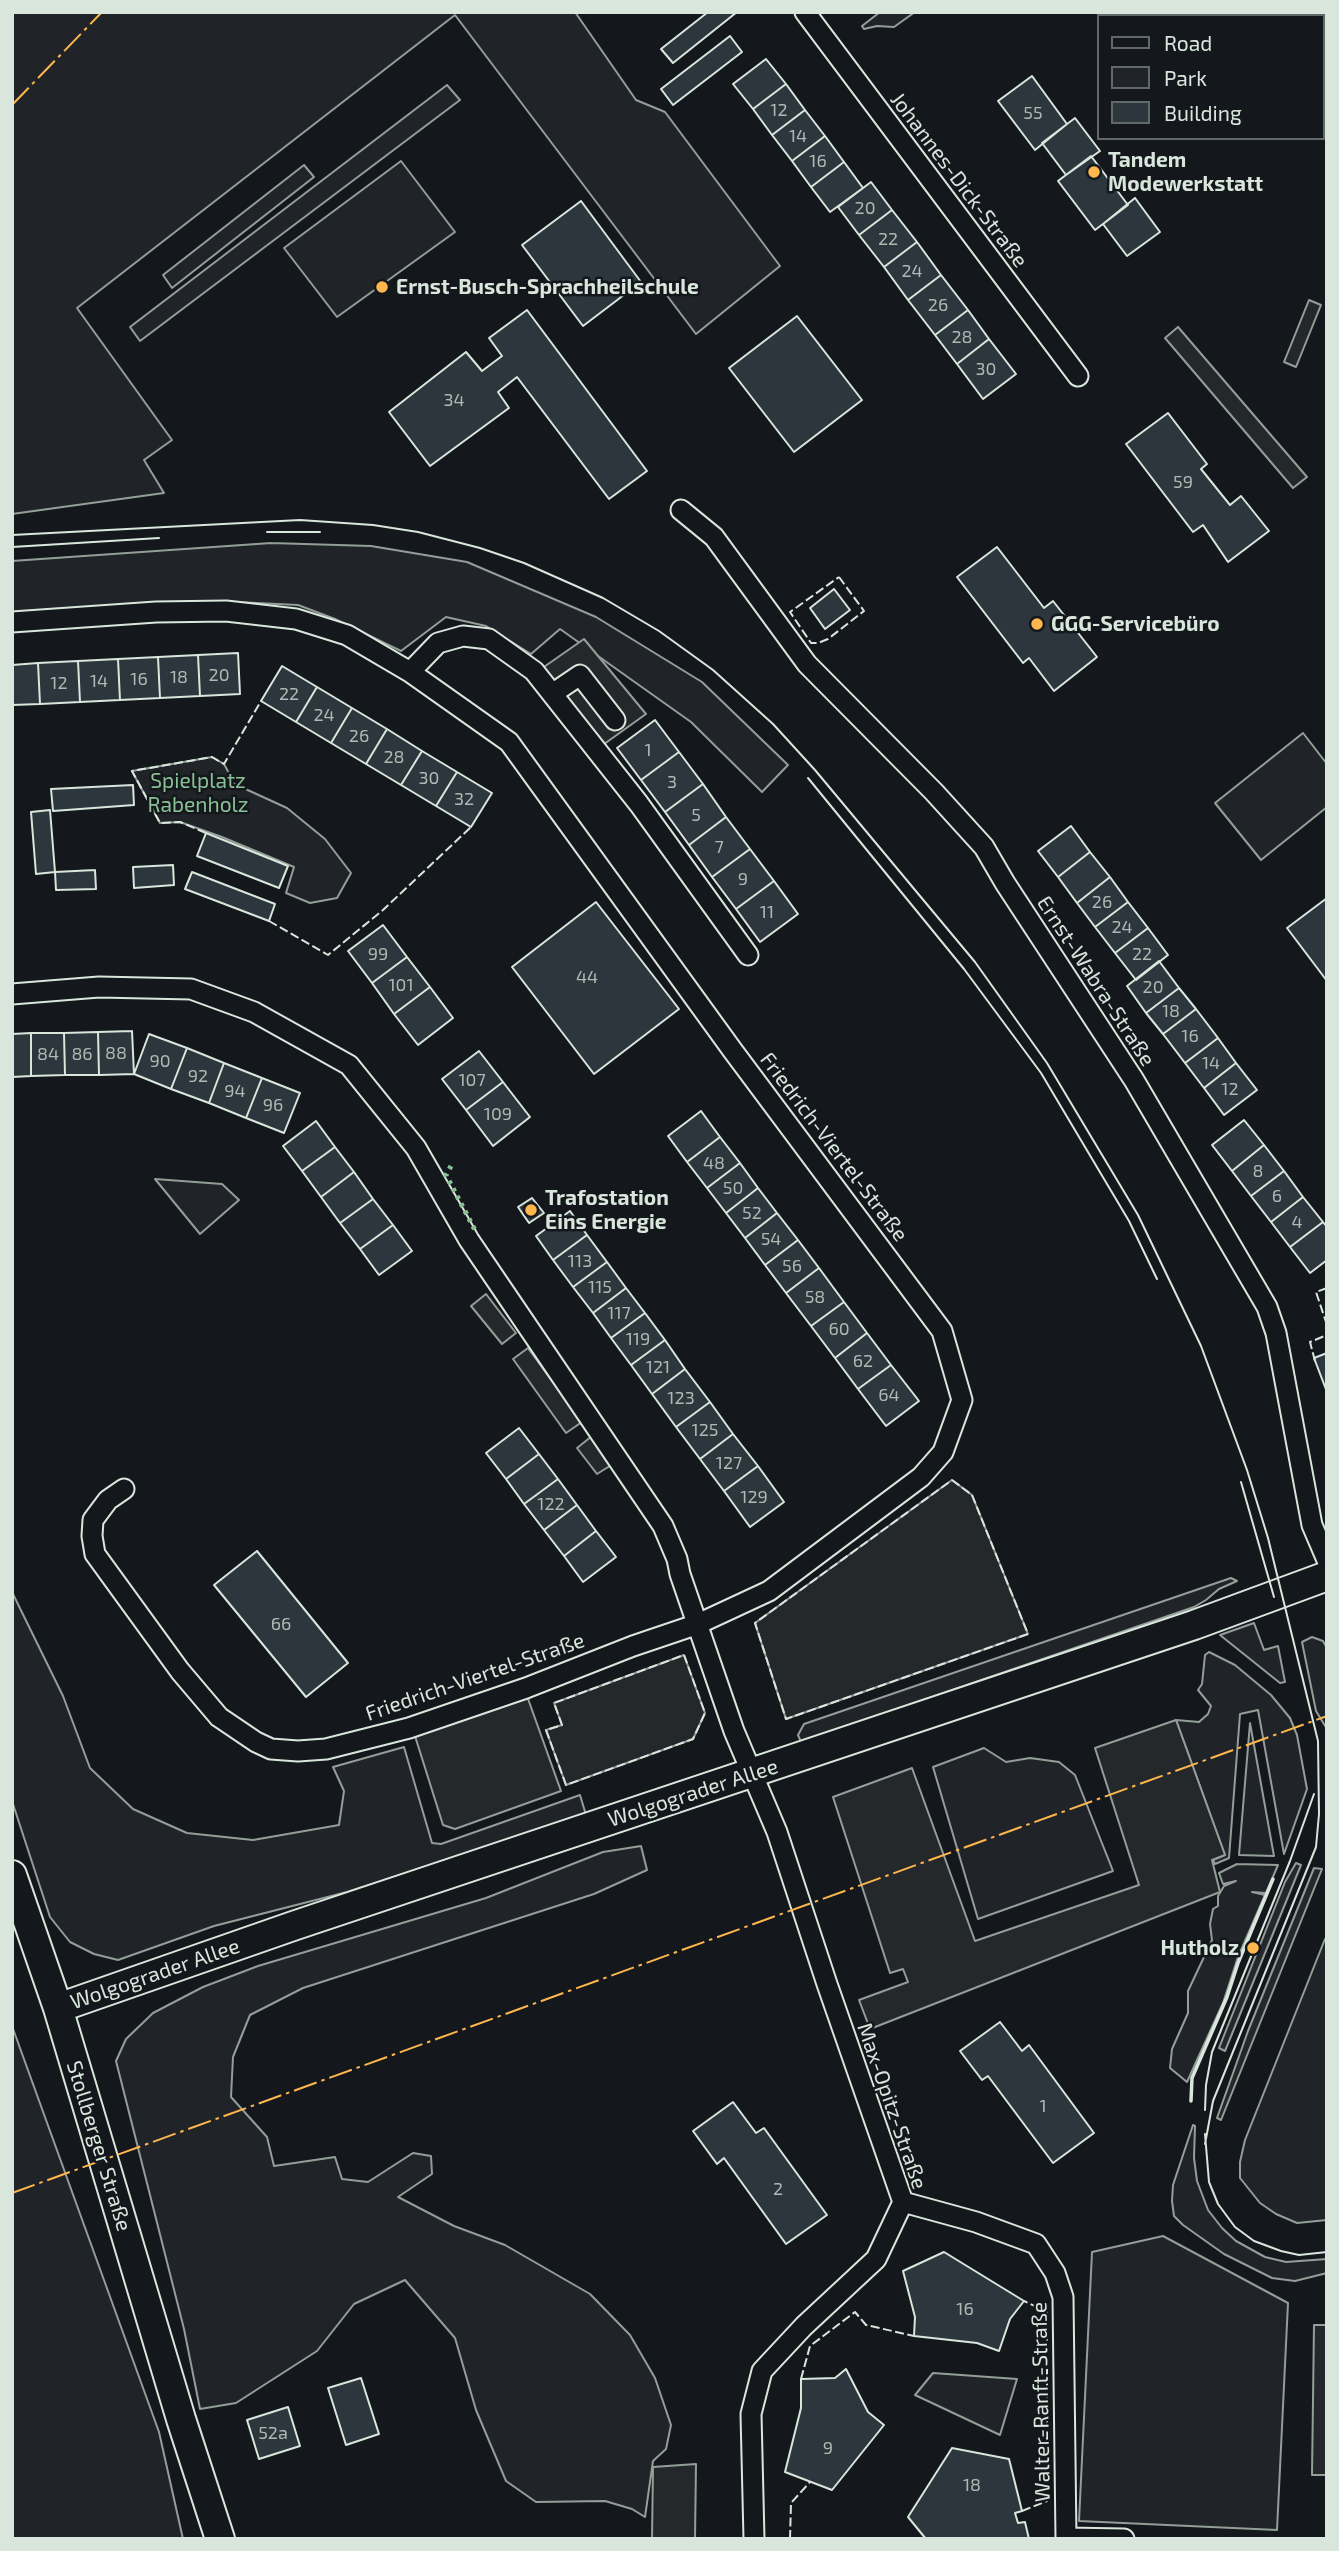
<!DOCTYPE html>
<html>
<head>
<meta charset="utf-8">
<style>
	body { margin:0 }
	#map { position:relative; width:1339px; height:2551px; overflow:hidden; background:#14181c; font-family:"Exo 2",sans-serif }
	canvas { display:block }
	.frame { position:absolute; inset:0; border:14px solid #d8e6dc; pointer-events:none }
	.legend { position:absolute; left:1097px; top:14px; width:228px; height:126px; box-sizing:border-box; background:#14181c; border:2px solid #626a69; margin:0; padding:9px 12px; list-style:none; font-size:21px; color:#d8e6dc }
	.legend li { display:flex; align-items:center; gap:14px; height:35px }
	.legend b { width:35px; border:2px solid #626a69 }
</style>
</head>
<body>
<div id="map">
<canvas width="1339" height="2551"></canvas>
<div class="frame"></div>
<ul class="legend">
<li><b style="height:9px;background:#14181c"></b>Road</li>
<li><b style="height:19px;background:#202428"></b>Park</li>
<li><b style="height:19px;background:#2c363c"></b>Building</li>
</ul>
</div>
<script>
const g = document.querySelector('canvas').getContext('2d');
g.lineJoin = 'round';
function fill(path, color) {
  g.fillStyle = color;
  g.fill(path, 'evenodd');
}
function shape(rows) {
  const path = new Path2D();
  for (const r of rows) {
    path.moveTo(r[0], r[1]);
    for (let i = 2; i < r.length; i += 2) path.lineTo(r[i], r[i + 1]);
  }
  return path;
}
function strokePath(path, color, width, dash) {
  g.strokeStyle = color;
  g.lineWidth = width;
  g.lineCap = dash ? 'butt' : 'round';
  g.setLineDash(dash || []);
  g.stroke(path);
}
function drawText(font, color, halo, rows, align = 'center') {
  g.font = font + ' "Exo 2",sans-serif';
  g.lineWidth = 5;
  g.setLineDash([]);
  g.textBaseline = 'middle';
  g.strokeStyle = halo;
  g.fillStyle = color;
  for (const [text, x, y, turn = 0] of rows) {
    g.save();
    g.translate(x, y);
    g.rotate((+turn || 0) * Math.PI / 180);
    g.textAlign = isNaN(turn) ? turn : align;
    if (halo) g.strokeText(text, 0, 0);
    g.fillText(text, 0, 0);
    g.restore();
  }
}
const green = shape([
	[12,12,575,12,636,100,665,112,780,266,696,334,455,15,77,308,172,440,144,460,164,493,12,514,12,12],
	[880,12,915,12,894,27,877,26,864,29,862,26,880,12],
	[447,85,460,100,140,341,130,327,447,85],
	[401,161,455,232,337,317,284,248,401,161],
	[304,165,314,177,172,288,163,275,304,165],
	[271,543,371,546,467,562,596,617,702,682,788,765,762,792,691,722,560,629,531,654,486,626,446,617,401,651,335,619,298,605,236,602,12,614,12,561,271,543],
	[1303,733,1327,764,1327,807,1261,860,1215,803,1303,733],
	[212,757,224,764,230,775,228,781,287,808,325,839,351,873,337,898,310,903,286,893,294,867,222,837,180,822,160,823,132,771,212,757],
	[155,1179,222,1184,239,1200,200,1234,155,1179],
	[1231,1578,1237,1581,1219,1589,1206,1600,1194,1607,801,1742,798,1735,804,1724,1231,1578],
	[12,1592,63,1696,90,1768,133,1809,187,1833,253,1840,339,1825,344,1791,333,1767,404,1747,432,1843,441,1844,580,1795,586,1815,347,1892,214,1926,118,1960,94,1954,70,1942,50,1917,12,1801,12,1592],
	[1254,1623,1264,1650,1278,1646,1285,1682,1280,1683,1220,1635,1254,1623],
	[1312,1637,1323,1641,1327,1648,1327,1729,1316,1711,1302,1642,1312,1637],
	[1209,1652,1235,1665,1271,1695,1290,1718,1297,1735,1307,1789,1284,1854,1258,1710,1240,1714,1229,1858,1215,1864,1213,1860,1225,1855,1176,1720,1199,1722,1208,1714,1211,1706,1198,1690,1202,1684,1205,1655,1209,1652],
	[1250,1723,1274,1856,1239,1855,1250,1723],
	[984,1748,1006,1762,1030,1758,1059,1762,1075,1775,1113,1871,978,1919,933,1767,984,1748],
	[641,1846,647,1870,594,1894,303,1988,250,2015,233,2057,231,2097,267,2137,274,2166,335,2157,342,2179,368,2182,413,2153,431,2156,432,2174,398,2197,454,2226,505,2245,590,2294,630,2335,655,2378,671,2425,666,2449,653,2461,645,2517,632,2509,605,2501,536,2502,506,2481,476,2410,455,2338,405,2280,354,2304,317,2351,236,2403,200,2409,184,2329,116,2061,126,2039,153,2013,203,1987,258,1966,486,1898,603,1852,641,1846],
	[1237,1864,1278,1865,1266,1893,1252,1892,1265,1895,1238,1957,1223,2003,1187,2082,1170,2068,1172,2049,1188,2013,1188,1991,1212,1940,1210,1924,1213,1909,1218,1906,1218,1896,1224,1886,1236,1881,1223,1884,1219,1873,1237,1864],
	[1325,1939,1327,1939,1327,2220,1297,2223,1276,2214,1260,2203,1240,2178,1240,2162,1245,2140,1325,1939],
	[12,2026,159,2432,183,2539,12,2539,12,2026],
	[1193,2125,1195,2126,1194,2158,1197,2181,1208,2210,1222,2228,1236,2241,1265,2257,1286,2262,1327,2259,1327,2273,1295,2281,1272,2278,1224,2254,1183,2225,1174,2216,1172,2201,1173,2185,1193,2125],
	[1163,2236,1288,2303,1277,2530,1079,2521,1092,2252,1163,2236],
	[933,2373,1017,2379,1000,2435,915,2395,933,2373]
]);
fill(green, '#202428');
strokePath(green, '#939e99', 2);
const parking = shape([
	[1309,300,1321,305,1296,367,1284,362,1309,300],
	[1178,327,1307,477,1293,488,1165,338,1178,327],
	[584,639,646,714,600,747,541,669,584,639],
	[486,1294,516,1333,502,1344,471,1306,486,1294],
	[528,1348,582,1422,566,1433,513,1359,528,1348],
	[592,1436,613,1464,597,1474,577,1448,592,1436],
	[952,1480,972,1495,1028,1634,786,1719,755,1623,952,1480],
	[684,1655,705,1713,693,1739,566,1785,546,1730,562,1725,554,1703,684,1655],
	[527,1696,561,1791,455,1829,443,1825,415,1736,527,1696],
	[1176,1720,1225,1855,1212,1860,1220,1892,870,2029,859,2000,908,1982,903,1969,890,1973,833,1797,912,1768,975,1941,1139,1885,1095,1748,1176,1720],
	[1296,1863,1301,1865,1225,2051,1219,2048,1285,1882,1296,1863],
	[1314,1868,1322,1869,1221,2120,1217,2118,1248,2031,1314,1868],
	[1314,2325,1327,2325,1326,2475,1312,2475,1314,2325],
	[696,2464,695,2539,652,2539,653,2467,696,2464]
]);
fill(parking, '#24282b');
strokePath(parking, '#939e99', 2);
const building = shape([
	[708,12,737,12,673,63,661,49,708,12],
	[730,36,742,52,673,105,661,89,730,36],
	[766,59,786,84,753,109,733,84,766,59],
	[1032,76,1067,124,1035,150,998,101,1032,76],
	[786,84,805,110,772,135,753,109,786,84],
	[805,110,825,136,792,161,772,135,805,110],
	[1075,118,1100,151,1066,175,1042,143,1075,118],
	[825,136,844,162,811,187,792,161,825,136],
	[1091,156,1128,205,1095,230,1058,181,1091,156],
	[844,162,863,188,830,212,811,187,844,162],
	[871,182,892,210,859,235,838,207,871,182],
	[1135,198,1160,232,1127,256,1103,224,1135,198],
	[581,201,641,282,583,326,522,245,581,201],
	[892,210,917,242,884,267,859,235,892,210],
	[917,242,941,275,908,300,884,267,917,242],
	[941,275,968,310,935,335,908,300,941,275],
	[527,310,647,471,609,499,517,377,498,392,509,408,430,466,389,412,466,352,482,371,502,356,489,338,527,310],
	[968,310,989,339,957,364,935,335,968,310],
	[797,316,862,400,794,452,729,368,797,316],
	[989,339,1016,374,983,399,957,364,989,339],
	[1168,413,1207,464,1201,469,1230,505,1241,496,1269,531,1228,562,1203,525,1193,532,1126,444,1168,413],
	[997,547,1044,608,1053,601,1097,657,1054,691,1029,658,1023,663,957,577,997,547],
	[834,589,850,610,825,629,810,608,834,589],
	[238,653,240,694,200,696,198,655,238,653],
	[198,655,200,696,160,698,158,657,198,655],
	[158,657,160,698,120,700,118,659,158,657],
	[118,659,120,700,80,702,78,661,118,659],
	[78,661,80,702,40,704,38,663,78,661],
	[38,663,40,704,12,705,12,665,38,663],
	[282,666,317,687,296,722,261,701,282,666],
	[317,687,352,708,331,743,296,722,317,687],
	[352,708,387,729,366,764,331,743,352,708],
	[655,720,679,752,641,780,617,748,655,720],
	[387,729,422,751,401,785,366,764,387,729],
	[422,751,457,772,436,806,401,785,422,751],
	[679,752,703,784,665,812,641,780,679,752],
	[457,772,492,793,471,827,436,806,457,772],
	[703,784,726,817,689,845,665,812,703,784],
	[133,785,134,805,53,811,51,789,133,785],
	[50,810,55,872,36,874,31,812,50,810],
	[726,817,750,849,712,877,689,845,726,817],
	[1071,826,1090,852,1058,877,1038,851,1071,826],
	[206,833,288,866,279,888,197,856,206,833],
	[750,849,774,881,736,909,712,877,750,849],
	[1090,852,1110,877,1077,903,1058,877,1090,852],
	[173,865,174,885,134,888,133,867,173,865],
	[95,870,96,889,56,890,55,872,95,870],
	[192,872,275,904,269,921,185,889,192,872],
	[1110,877,1128,902,1095,927,1077,903,1110,877],
	[774,881,798,914,760,942,736,909,774,881],
	[1327,898,1327,981,1287,928,1327,898],
	[596,902,679,1009,594,1074,512,967,596,902],
	[1128,902,1148,928,1115,953,1095,927,1128,902],
	[383,925,407,957,372,983,348,951,383,925],
	[1148,928,1168,955,1136,980,1115,953,1148,928],
	[407,957,430,987,394,1014,372,983,407,957],
	[1159,961,1179,988,1146,1013,1127,986,1159,961],
	[430,987,453,1018,418,1045,394,1014,430,987],
	[1179,988,1196,1009,1163,1034,1146,1013,1179,988],
	[1196,1009,1218,1038,1185,1063,1163,1034,1196,1009],
	[132,1031,134,1074,99,1075,98,1032,132,1031],
	[98,1032,99,1075,65,1075,64,1033,98,1032],
	[31,1033,64,1033,65,1075,31,1076,31,1033],
	[31,1033,31,1076,12,1077,12,1034,31,1033],
	[149,1034,187,1048,171,1089,134,1074,149,1034],
	[1218,1038,1236,1063,1204,1088,1185,1063,1218,1038],
	[187,1048,224,1063,209,1103,171,1089,187,1048],
	[479,1051,503,1082,466,1110,442,1079,479,1051],
	[224,1063,262,1078,246,1118,209,1103,224,1063],
	[1236,1063,1257,1090,1224,1115,1204,1088,1236,1063],
	[262,1078,300,1093,284,1133,246,1118,262,1078],
	[503,1082,530,1117,493,1146,466,1110,503,1082],
	[701,1111,720,1137,687,1162,668,1136,701,1111],
	[1244,1120,1264,1145,1232,1171,1212,1145,1244,1120],
	[316,1121,335,1147,302,1171,283,1146,316,1121],
	[720,1137,740,1163,707,1188,687,1162,720,1137],
	[1264,1145,1284,1171,1251,1196,1232,1171,1264,1145],
	[335,1147,354,1172,321,1197,302,1171,335,1147],
	[740,1163,758,1188,726,1213,707,1188,740,1163],
	[1284,1171,1303,1197,1271,1222,1251,1196,1284,1171],
	[354,1172,373,1199,340,1223,321,1197,354,1172],
	[758,1188,777,1213,745,1238,726,1213,758,1188],
	[1303,1197,1323,1222,1290,1247,1271,1222,1303,1197],
	[532,1198,544,1213,529,1223,518,1207,532,1198],
	[373,1199,393,1225,360,1249,340,1223,373,1199],
	[570,1211,587,1235,553,1260,536,1236,570,1211],
	[777,1213,798,1240,765,1265,745,1238,777,1213],
	[1323,1222,1327,1227,1327,1260,1310,1273,1290,1247,1323,1222],
	[393,1225,412,1251,379,1275,360,1249,393,1225],
	[587,1235,607,1262,573,1287,553,1260,587,1235],
	[798,1240,819,1268,786,1293,765,1265,798,1240],
	[607,1262,626,1288,593,1313,573,1287,607,1262],
	[819,1268,844,1302,811,1326,786,1293,819,1268],
	[626,1288,645,1313,611,1338,593,1313,626,1288],
	[844,1302,867,1333,835,1358,811,1326,844,1302],
	[645,1313,665,1340,631,1365,611,1338,645,1313],
	[867,1333,891,1365,858,1389,835,1358,867,1333],
	[665,1340,685,1369,652,1394,631,1365,665,1340],
	[1327,1353,1327,1392,1314,1358,1327,1353],
	[891,1365,919,1401,886,1426,858,1389,891,1365],
	[685,1369,710,1402,676,1427,652,1394,685,1369],
	[710,1402,733,1434,700,1459,676,1427,710,1402],
	[519,1428,539,1454,506,1479,486,1453,519,1428],
	[733,1434,758,1466,724,1491,700,1459,733,1434],
	[539,1454,558,1479,524,1504,506,1479,539,1454],
	[758,1466,784,1502,750,1527,724,1491,758,1466],
	[558,1479,577,1505,544,1530,524,1504,558,1479],
	[577,1505,596,1531,564,1556,544,1530,577,1505],
	[596,1531,616,1557,583,1582,564,1556,596,1531],
	[257,1551,348,1663,306,1697,214,1585,257,1551],
	[1000,2022,1022,2051,1029,2045,1094,2133,1053,2163,988,2076,982,2080,960,2051,1000,2022],
	[733,2102,756,2133,764,2128,827,2215,786,2244,724,2158,717,2164,693,2131,733,2102],
	[944,2252,1024,2301,1010,2319,999,2351,977,2343,914,2336,915,2317,903,2271,944,2252],
	[846,2369,868,2412,884,2425,832,2490,785,2472,801,2408,801,2379,835,2378,846,2369],
	[361,2378,379,2434,346,2445,328,2388,361,2378],
	[288,2407,300,2446,259,2459,247,2420,288,2407],
	[952,2448,1009,2459,1022,2511,1015,2513,1018,2523,1025,2522,1029,2539,926,2539,908,2517,952,2448]
]);
fill(building, '#2c363c');
strokePath(building, '#d8e6dc', 2);
const minor = shape([
	[805,12,1078,376],
	[681,510,714,537,807,664,934,792,984,847,1005,883,1134,1080,1267,1307,1276,1333,1312,1525,1327,1560],
	[12,622,156,612,226,611,296,619,347,635,410,672,509,742,733,1051,942,1331,962,1400,943,1452,921,1477,769,1591,698,1624,633,1646,526,1688,409,1728,326,1749,298,1751,271,1749,256,1742,219,1717,180,1671,95,1554,92,1536,93,1520,108,1500,124,1489],
	[410,672,438,643,463,636,489,639,534,671,639,804,748,955],
	[552,694,580,675,615,720],
	[12,994,99,987,191,989,254,1012,349,1065,416,1148,469,1240,663,1526,677,1559,680,1574,734,1731,777,1832,827,1984,903,2202,876,2259,804,2326,762,2371,751,2414,754,2539],
	[903,2202,976,2222,1036,2244,1055,2273,1063,2297,1066,2539],
	[1066,2538,1124,2539]
]);
const secondary = shape([
	[12,1875,58,2008,181,2419,220,2539],
	[58,2008,296,1925,1194,1625,1327,1576]
]);
strokePath(minor, '#d8e6dc', 23);
strokePath(secondary, '#d8e6dc', 32);
strokePath(minor, '#14181c', 19);
strokePath(secondary, '#14181c', 28);
strokePath(shape([
	[267,532,320,532],
	[12,535,300,520,373,525,418,532,480,548,524,563,603,598,659,631,713,670,773,724,815,770,975,962,1047,1063,1138,1215,1201,1346,1247,1470,1268,1538,1318,1741,1319,1814,1316,1847,1213,2101,1205,2144],
	[12,547,159,538],
	[808,778,964,969,1041,1073,1129,1221,1157,1279],
	[1241,1482,1274,1597],
	[1205,2110,1206,2085,1212,2052,1290,1861,1314,1794],
	[1205,2134,1209,2182,1218,2204,1235,2227,1254,2241,1281,2251,1299,2255,1327,2252]
]), '#d8e6dc', 2);
strokePath(shape([
	[451,1166,446,1175,476,1232]
]), '#8ac095', 5, [3.5, 5]);
strokePath(shape([
	[839,577,864,611,828,639,818,643,811,643,790,612,839,577],
	[206,833,180,822,160,823,132,771,212,757,224,764,261,701],
	[269,921,328,955,383,910,471,827],
	[1327,1288,1316,1292,1327,1325],
	[1315,1361,1310,1342,1327,1335],
	[952,1480,972,1495,1028,1634,786,1719,755,1623,952,1480],
	[684,1655,705,1713,693,1739,566,1785,546,1730,562,1725,554,1703,684,1655],
	[801,2379,810,2346,855,2312,866,2325,914,2336],
	[1022,2511,1047,2501,1047,2312,1024,2301],
	[790,2539,791,2503,810,2482]
]), '#d8e6dc', 2, [9, 3.5]);
strokePath(shape([
	[1191,2101,1192,2078,1227,1997,1238,1963,1273,1879]
]), '#d8e6dc', 3.5);
strokePath(shape([
	[12,105,102,12],
	[12,2193,1327,1716]
]), '#ffb74d', 2, [24, 5, 3.5, 5]);
for (const [x, y, r, color] of [
	[1094,172,7,"#ffb74d"],
	[382,287,7,"#ffb74d"],
	[1037,624,7,"#ffb74d"],
	[531,1210,7,"#ffb74d"],
	[1253,1948,7,"#ffb74d"]
]) {
  const dot = new Path2D();
  dot.arc(x, y, r, 0, 2 * Math.PI);
  g.fillStyle = color;
  g.fill(dot);
  strokePath(dot, '#14181c', 2.5);
}
drawText('18px', '#adbab4', null, [
	["12",779,110],
	["55",1033,113],
	["14",798,136],
	["16",818,161],
	["20",865,208],
	["22",888,239],
	["24",912,271],
	["26",938,305],
	["28",962,337],
	["30",986,369],
	["34",454,400],
	["59",1183,482],
	["20",219,675],
	["18",179,677],
	["16",139,679],
	["14",99,681],
	["12",59,683],
	["22",289,694],
	["24",324,715],
	["26",359,736],
	["1",648,750],
	["28",394,757],
	["30",429,778],
	["3",672,782],
	["32",464,799],
	["5",696,815],
	["7",719,847],
	["9",743,879],
	["26",1102,902],
	["11",767,912],
	["24",1122,927],
	["99",378,954],
	["22",1142,954],
	["44",587,977],
	["101",401,985],
	["20",1153,987],
	["18",1171,1011],
	["16",1190,1036],
	["88",116,1053],
	["84",48,1054],
	["86",82,1054],
	["90",160,1061],
	["14",1211,1063],
	["92",198,1076],
	["107",472,1080],
	["12",1230,1089],
	["94",235,1091],
	["96",273,1105],
	["109",498,1114],
	["48",714,1163],
	["8",1258,1171],
	["50",733,1188],
	["6",1277,1196],
	["52",752,1213],
	["4",1297,1222],
	["54",771,1239],
	["113",580,1261],
	["56",792,1266],
	["115",600,1287],
	["58",815,1297],
	["117",619,1313],
	["60",839,1329],
	["119",638,1339],
	["62",863,1361],
	["121",658,1367],
	["64",889,1395],
	["123",681,1398],
	["125",705,1430],
	["127",729,1463],
	["129",754,1497],
	["122",551,1504],
	["66",281,1624],
	["1",1043,2106],
	["2",778,2189],
	["16",965,2309],
	["52a",273,2433],
	["9",828,2448],
	["18",972,2485]
]);
drawText('bold 21px', '#d8e6dc', '#14181c', [
	["Tandem",1108,160],
	["Modewerkstatt",1108,184],
	["Ernst-Busch-Sprachheilschule",396,287],
	["GGG-Servicebüro",1051,624],
	["Trafostation",545,1198],
	["Eins Energie",545,1222],
	["Hutholz",1239,1948,"right"]
], 'left');
drawText('21px', '#d8e6dc', '#14181c', [
	["Johannes-Dick-Straße",959,180,53],
	["Ernst-Wabra-Straße",1096,981,57],
	["Friedrich-Viertel-Straße",834,1147,53],
	["Friedrich-Viertel-Straße",475,1677,-19],
	["Wolgograder Allee",693,1793,-18],
	["Wolgograder Allee",155,1974,-19],
	["Max-Opitz-Straße",892,2106,71],
	["Stollberger Straße",99,2146,73],
	["Walter-Ranft-Straße",1041,2402,-91]
]);
drawText('21px', '#8ac095', '#14181c', [
	["Spielplatz",198,781],
	["Rabenholz",198,805]
]);
</script>
</body>
</html>
